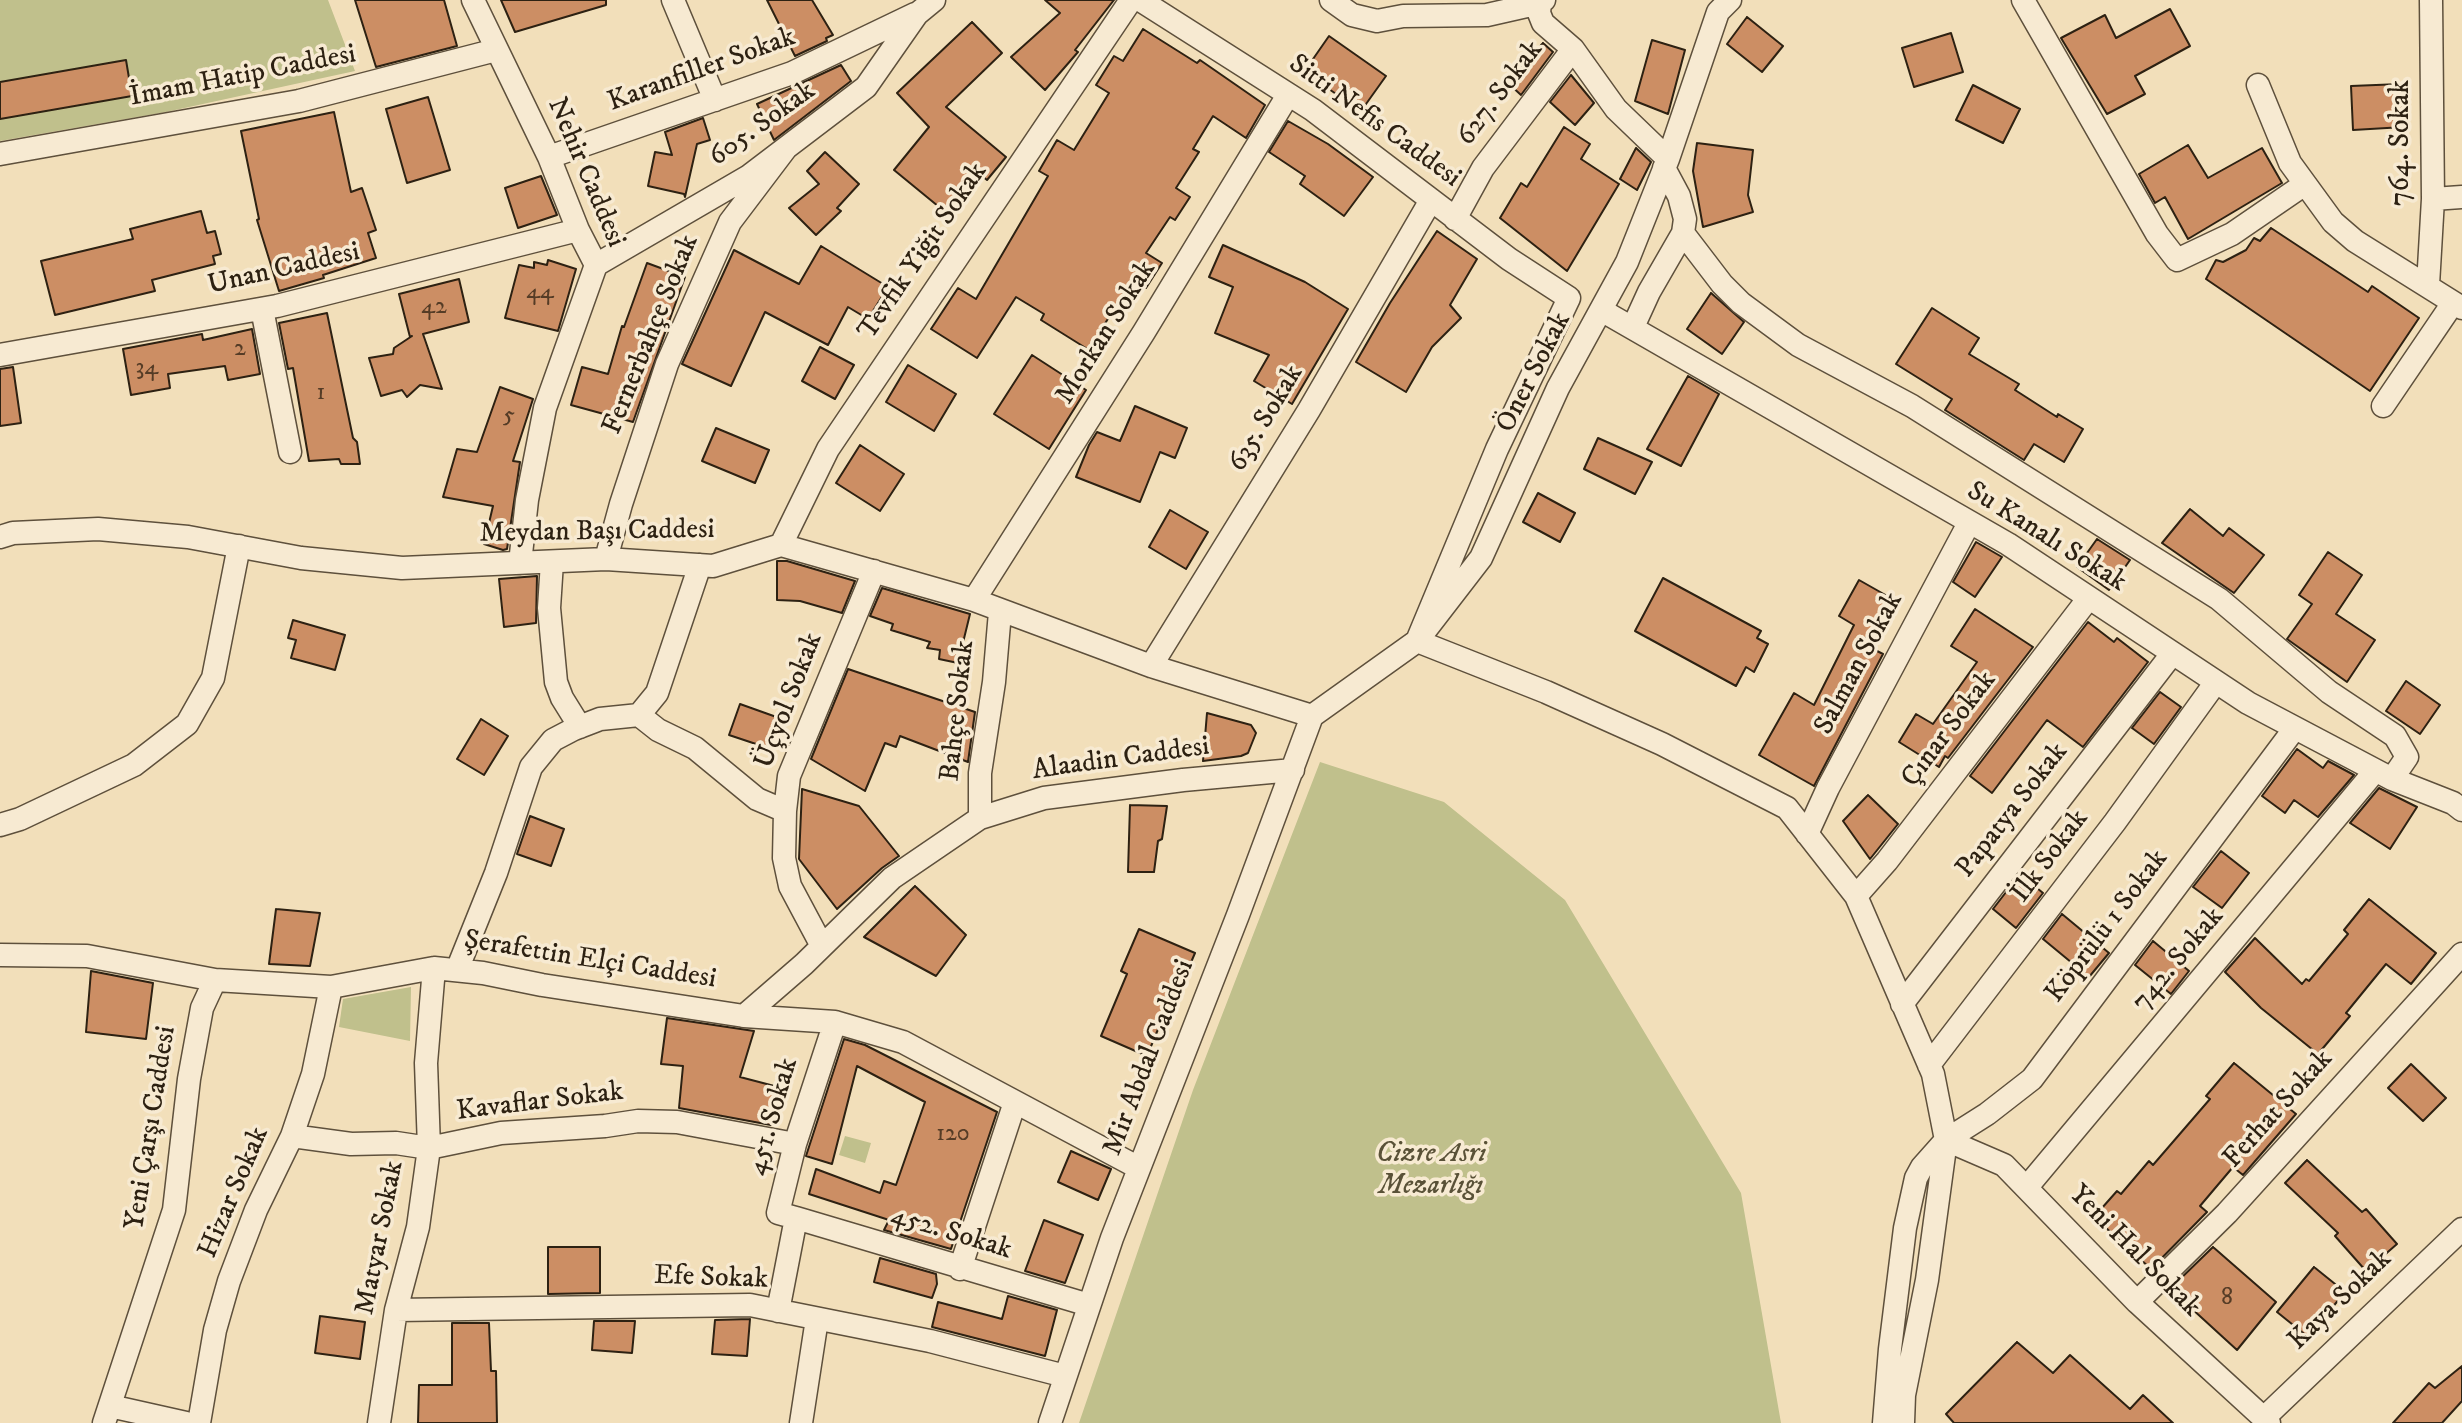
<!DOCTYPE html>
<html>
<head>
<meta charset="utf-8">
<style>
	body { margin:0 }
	canvas { display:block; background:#f2dfba }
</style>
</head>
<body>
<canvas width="2462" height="1423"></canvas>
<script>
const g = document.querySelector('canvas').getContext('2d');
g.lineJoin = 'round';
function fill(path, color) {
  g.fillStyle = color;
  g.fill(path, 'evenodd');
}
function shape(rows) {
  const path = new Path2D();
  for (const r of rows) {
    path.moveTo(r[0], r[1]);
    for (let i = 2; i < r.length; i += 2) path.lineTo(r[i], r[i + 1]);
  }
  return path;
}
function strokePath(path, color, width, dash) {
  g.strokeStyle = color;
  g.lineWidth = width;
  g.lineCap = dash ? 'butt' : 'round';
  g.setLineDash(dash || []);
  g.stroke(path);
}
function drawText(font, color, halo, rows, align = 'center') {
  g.font = font + ' "IM FELL DW Pica",serif';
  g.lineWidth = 7;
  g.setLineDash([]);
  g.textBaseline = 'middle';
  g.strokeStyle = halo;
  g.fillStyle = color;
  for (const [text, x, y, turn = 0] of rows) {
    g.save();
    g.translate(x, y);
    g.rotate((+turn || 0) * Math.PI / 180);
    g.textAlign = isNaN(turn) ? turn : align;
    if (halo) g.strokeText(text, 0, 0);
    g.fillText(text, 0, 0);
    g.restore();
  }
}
fill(shape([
	[0,0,328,0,355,71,166,112,0,141],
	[1320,762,1444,802,1565,900,1741,1193,1781,1423,1079,1423,1193,1090],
	[411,987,410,1041,339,1027,343,999],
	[845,1136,871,1143,865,1163,839,1155]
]), '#c0c08c');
const building = shape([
	[355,0,444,0,457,46,376,67,355,0],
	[501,0,606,0,606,5,515,32,501,0],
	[767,0,812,0,833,35,826,38,827,41,795,56,767,0],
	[1045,0,1114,0,1075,50,1078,52,1045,90,1011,57,1060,13,1045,0],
	[2170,9,2190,46,2135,76,2145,94,2107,114,2061,38,2105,15,2116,38,2170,9],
	[1747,17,1783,46,1762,72,1727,44,1747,17],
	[972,22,1002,53,946,107,1006,157,987,180,976,171,944,211,894,170,929,127,897,93,972,22],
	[1143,29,1197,63,1200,60,1265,105,1246,138,1213,116,1193,149,1199,152,1176,188,1190,197,1175,220,1170,217,1146,253,1162,263,1146,288,1132,279,1089,350,1041,320,1044,314,1016,297,977,358,931,329,958,288,976,299,1048,176,1039,171,1057,140,1074,150,1109,93,1096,85,1114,56,1123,61,1143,29],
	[1951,33,1963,72,1914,87,1902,48,1951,33],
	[1329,36,1386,76,1361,111,1304,72,1329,36],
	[1652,40,1685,50,1668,114,1635,101,1652,40],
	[1543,43,1553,52,1521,95,1508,83,1543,43],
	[126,60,132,96,0,119,0,82,126,60],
	[841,65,851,81,774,140,757,104,841,65],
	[1571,75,1594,103,1575,125,1550,102,1571,75],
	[2401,84,2404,127,2353,130,2351,86,2401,84],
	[1973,85,2020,109,2003,143,1956,120,1973,85],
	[428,97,450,170,407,183,386,109,428,97],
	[334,112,351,192,362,188,376,230,368,233,376,258,323,275,324,278,279,291,257,220,259,219,241,131,334,112],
	[703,118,710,140,697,144,685,197,684,194,648,186,655,152,672,155,665,132,703,118],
	[1288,121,1328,144,1373,177,1344,216,1300,184,1305,176,1269,152,1288,121],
	[1564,127,1590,144,1581,159,1619,184,1567,271,1500,218,1521,183,1527,187,1564,127],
	[1697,143,1753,150,1748,195,1753,212,1703,227,1693,171,1697,143],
	[2188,145,2208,178,2262,148,2282,183,2188,239,2165,197,2155,203,2139,174,2188,145],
	[1636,148,1651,162,1637,190,1620,179,1636,148],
	[825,152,859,184,837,208,841,211,816,235,789,208,819,184,807,171,825,152],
	[541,176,557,215,518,228,505,188,541,176],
	[201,211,207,233,215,231,221,254,213,256,215,264,152,280,155,291,55,315,41,261,133,239,130,229,201,211],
	[2271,228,2368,292,2372,286,2419,318,2370,391,2206,279,2216,260,2223,262,2246,250,2254,238,2260,241,2271,228],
	[1437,231,1477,259,1450,305,1461,318,1432,347,1406,392,1356,362,1390,303,1437,231],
	[1223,245,1305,282,1348,309,1292,404,1254,381,1269,355,1215,333,1233,287,1209,277,1223,245],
	[821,246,888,287,868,319,848,307,828,345,765,312,731,386,682,364,734,250,799,284,821,246],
	[548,260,576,269,558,331,505,318,519,265,534,268,534,262,547,265,548,260],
	[647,263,685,277,633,422,571,405,582,367,608,374,622,326,624,327,647,263],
	[459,279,469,322,423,334,442,389,420,385,407,397,402,390,381,396,369,358,393,354,394,348,412,336,410,337,399,294,459,279],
	[1711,293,1744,322,1722,354,1687,329,1711,293],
	[1932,308,1979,338,1969,354,2019,384,2015,390,2057,417,2058,414,2083,429,2064,462,2034,444,2024,460,1945,410,1952,399,1896,364,1932,308],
	[327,313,353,438,357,442,360,464,341,464,339,459,309,461,293,368,288,369,279,323,327,313],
	[252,329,260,374,228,380,225,366,168,374,170,388,131,395,123,349,202,334,203,340,252,329],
	[820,347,854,365,835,399,802,381,820,347],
	[1032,355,1086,390,1049,449,994,414,1032,355],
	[908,365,956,394,934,431,886,402,908,365],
	[13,367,21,423,0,426,0,369,13,367],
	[1688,376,1719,394,1681,466,1647,449,1688,376],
	[500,387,533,399,513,461,520,462,507,549,503,550,484,544,493,506,443,497,457,449,477,452,500,387],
	[1135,406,1187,428,1175,458,1160,452,1140,502,1076,477,1089,445,1097,432,1120,441,1135,406],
	[716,428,769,450,755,483,702,461,716,428],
	[1598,438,1652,462,1635,494,1584,469,1598,438],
	[860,445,904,474,880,511,836,483,860,445],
	[1538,493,1575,513,1560,542,1523,522,1538,493],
	[2190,509,2223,536,2229,528,2264,555,2234,593,2162,543,2190,509],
	[1170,510,1208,532,1186,569,1149,547,1170,510],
	[2097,539,2130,560,2109,590,2077,567,2097,539],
	[1976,542,2002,557,1975,597,1953,582,1976,542],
	[2328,552,2362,575,2336,614,2375,640,2347,682,2287,639,2312,604,2299,595,2328,552],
	[777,561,787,561,855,581,842,613,800,601,777,600,777,561],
	[537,576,536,623,504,627,499,579,537,576],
	[1663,578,1761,631,1757,638,1768,644,1754,672,1746,667,1736,686,1635,631,1663,578],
	[1859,580,1889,597,1863,644,1883,654,1814,786,1759,755,1794,693,1814,705,1854,625,1839,616,1859,580],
	[882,588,970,614,958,663,939,659,940,650,927,648,930,642,891,630,893,624,870,616,882,588],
	[1975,609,2033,647,1948,758,1945,756,1939,767,1899,742,1916,714,1933,724,1977,662,1951,646,1975,609],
	[293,620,345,635,335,670,291,658,296,640,288,638,293,620],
	[2088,622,2114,642,2117,638,2148,662,2083,747,2047,720,1992,793,1970,776,2088,622],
	[848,669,975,712,968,762,900,736,896,747,885,743,865,791,811,759,848,669],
	[2406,681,2440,705,2420,734,2386,711,2406,681],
	[2160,692,2181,707,2154,744,2132,728,2160,692],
	[740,704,782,719,771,749,729,735,740,704],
	[1207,713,1251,725,1256,733,1248,753,1241,756,1203,761,1207,713],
	[481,719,508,736,484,775,457,759,481,719],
	[2297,749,2323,768,2328,761,2354,775,2318,817,2294,800,2285,813,2262,796,2297,749],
	[2379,788,2417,807,2390,849,2350,823,2379,788],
	[802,789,859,806,899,856,882,868,837,909,799,859,802,789],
	[1868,795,1898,824,1870,859,1843,821,1868,795],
	[1130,805,1167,806,1162,839,1158,841,1154,872,1128,872,1130,805],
	[530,816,564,829,551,866,517,854,530,816],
	[2221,851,2249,873,2222,908,2193,887,2221,851],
	[2020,874,2043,893,2016,928,1993,909,2020,874],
	[915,886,966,935,936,976,864,937,915,886],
	[2369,899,2436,953,2411,984,2386,964,2346,1013,2350,1016,2318,1054,2261,1008,2225,972,2255,938,2302,984,2306,979,2309,981,2348,934,2344,930,2369,899],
	[276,909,320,913,310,966,269,964,276,909],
	[2062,914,2109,953,2089,977,2043,939,2062,914],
	[1139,929,1195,953,1177,995,1173,993,1147,1056,1101,1036,1127,974,1121,971,1139,929],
	[2153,941,2189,971,2171,994,2135,965,2153,941],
	[91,971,153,983,146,1039,86,1032,91,971],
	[667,1018,754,1031,740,1077,782,1088,771,1125,679,1108,683,1066,661,1064,667,1018],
	[844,1039,865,1045,997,1112,951,1249,884,1230,889,1220,809,1194,816,1169,880,1193,884,1181,896,1185,925,1102,857,1066,832,1164,806,1156,844,1039],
	[2234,1063,2296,1114,2243,1175,2233,1167,2200,1206,2207,1212,2151,1269,2094,1217,2117,1191,2121,1194,2149,1161,2153,1165,2210,1099,2206,1096,2234,1063],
	[2411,1064,2446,1098,2423,1121,2388,1088,2411,1064],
	[1071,1151,1111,1169,1098,1200,1058,1182,1071,1151],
	[2307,1160,2362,1212,2366,1209,2397,1244,2366,1271,2335,1236,2338,1233,2285,1183,2307,1160],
	[1044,1220,1083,1235,1065,1283,1025,1271,1044,1220],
	[548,1247,600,1247,600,1293,548,1294,548,1247],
	[2213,1247,2276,1302,2237,1350,2179,1297,2176,1283,2213,1247],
	[880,1258,936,1274,937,1284,932,1298,874,1282,880,1258],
	[2314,1267,2345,1292,2308,1337,2277,1312,2314,1267],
	[1008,1296,1057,1310,1045,1356,932,1327,938,1302,1002,1319,1008,1296],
	[320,1316,365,1322,360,1359,315,1353,320,1316],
	[750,1319,747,1356,712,1354,715,1320,750,1319],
	[594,1321,635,1321,632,1353,592,1350,594,1321],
	[452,1323,489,1323,491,1371,496,1371,497,1423,418,1423,419,1385,452,1385,452,1323],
	[2017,1342,2053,1373,2070,1355,2130,1409,2143,1395,2173,1423,1954,1423,1946,1414,2017,1342],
	[2462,1366,2462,1401,2442,1423,2393,1423,2429,1383,2435,1388,2462,1366]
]);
fill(building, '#cc8e64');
strokePath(building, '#2d2112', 2);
const minor = shape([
	[473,0,549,157,578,230,596,265,545,408,527,500,520,563],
	[673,0,715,100],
	[1140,0,1313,110,1509,259,1569,298,1497,449,1417,641,1546,692,1662,744,1787,808,1856,896,1933,1074,1946,1140,1927,1280,1904,1395,1903,1423],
	[1331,0,1352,15,1377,21,1403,16,1487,15,1540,3],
	[1544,0,1540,3,1539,13,1543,23,1573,49,1616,109,1668,159],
	[2023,0,2157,234,2177,260,2232,234,2305,184],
	[2258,85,2290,163,2333,222,2355,241,2462,308],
	[0,154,299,101,496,50],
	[549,157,792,73,915,14],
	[1664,168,1679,196,1685,219,1683,233,1722,284,1741,303,1798,345,1912,406,2219,599,2329,692,2395,736,2407,757,2392,779],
	[2433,199,2462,197],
	[1455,219,1483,168,1573,49],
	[596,265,749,176,866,87,917,14,934,0],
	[2428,285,2433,199,2431,0],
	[262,309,290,452],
	[1601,310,2008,544,2248,703,2392,779,2453,803,2462,810],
	[1633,327,1649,292,1683,233],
	[0,355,277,306,578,230],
	[2383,406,2453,303],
	[0,537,13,533,98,529,188,537,301,558,402,568,606,559,713,566,781,545,974,600,1151,666,1312,716],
	[781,545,828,449,1131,0],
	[606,559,621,504,667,364,730,222,786,148],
	[552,562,549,608,556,682,562,698,580,727],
	[974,600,1144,332,1288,95],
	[1151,666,1309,410,1431,200],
	[639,715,658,730,695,748,757,799,785,811],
	[1312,716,1417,641,1481,558,1558,388,1627,262,1668,159,1718,12,1730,0],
	[980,818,980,773,994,682,1000,612],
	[0,825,20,819,134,765,187,724,213,678,239,546],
	[1807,834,1828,788,1969,523],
	[1856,896,1887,861,2088,599],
	[822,946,790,886,784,858,785,811,789,776,874,571],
	[0,955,87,956,215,980,331,987,434,968,483,973,542,985,744,1016,835,1022,903,1042,1139,1168],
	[457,970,496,873,531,767,553,740,574,729,600,719,639,715,657,693,700,565],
	[1902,1004,2172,654],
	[744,1016,804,964,892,878,980,818,1044,798,1183,780,1293,770],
	[1929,1065,2115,822,2216,682],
	[292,1136,351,1144,396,1143,429,1148,501,1133,605,1126,638,1121,677,1122,795,1144],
	[1946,1140,2004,1165,2137,1302,2269,1423],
	[2027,1187,2375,771],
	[796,1218,1089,1305],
	[960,1269,1015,1102],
	[2137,1302,2227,1213,2462,954],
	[396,1310,750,1305,930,1341,1065,1376],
	[778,1311,796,1218,778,1213,795,1144,835,1022],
	[110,1406,186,1423],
	[2264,1418,2462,1229],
	[104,1423,174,1210,189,1079,202,1008,215,980],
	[199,1423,215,1330,229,1281,256,1210,292,1136,313,1074,331,987],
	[379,1423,396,1310,418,1227,429,1148,426,1063,434,968],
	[801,1423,817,1319],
	[1050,1423,1112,1238,1238,915,1312,716],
	[1884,1423,1890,1349,1905,1228,1916,1178,1922,1167,1946,1140,1987,1114,2032,1079,2295,728]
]);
strokePath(minor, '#5e503c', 25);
strokePath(minor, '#f7ead2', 22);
drawText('24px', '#553c26', null, [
	["44",540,293],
	["42",434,308],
	["2",240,350],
	["34",147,369],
	["1",321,394],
	["5",509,417],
	["120",953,1135],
	["8",2227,1299]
]);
drawText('28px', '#2d2112', '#f7ead2', [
	["Karanfiller Sokak",702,71,-20],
	["İmam Hatip Caddesi",243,77,-11],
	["627. Sokak",1501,94,-53],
	["Sitti Nefis Caddesi",1374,122,36],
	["605. Sokak",763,125,-36],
	["764. Sokak",2402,143,-90],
	["Nehir Caddesi",585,173,67],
	["Tevfik Yiğit Sokak",924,252,-56],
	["Unan Caddesi",284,270,-13],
	["Morkan Sokak",1107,333,-58],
	["Fernerbahçe Sokak",652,335,-68],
	["Öner Sokak",1535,373,-63],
	["635. Sokak",1267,419,-59],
	["Meydan Başı Caddesi",597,533,-1],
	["Su Kanalı Sokak",2046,538,32],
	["Salman Sokak",1860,664,-62],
	["Üçyol Sokak",790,701,-69],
	["Bahçe Sokak",959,711,-84],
	["Çınar Sokak",1950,730,-53],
	["Alaadin Caddesi",1121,760,-8],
	["Papatya Sokak",2013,811,-52],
	["İlk Sokak",2051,857,-53],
	["Köprülü 1 Sokak",2108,927,-53],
	["742. Sokak",2179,960,-50],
	["Şerafettin Elçi Caddesi",590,961,9],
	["Mir Abdal Caddesi",1150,1058,-69],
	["Kavaflar Sokak",540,1103,-7],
	["Ferhat Sokak",2279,1110,-48],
	["451. Sokak",774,1117,-74],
	["Yeni Çarşı Caddesi",152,1128,-81],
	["Hizar Sokak",235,1193,-67],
	["452. Sokak",951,1234,17],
	["Matyar Sokak",381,1238,-79],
	["Yeni Hal Sokak",2134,1252,45],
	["Efe Sokak",711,1279,2],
	["Kaya Sokak",2341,1301,-44]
]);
drawText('italic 28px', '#595137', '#f7ead2', [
	["Cizre Asri",1431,1155],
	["Mezarlığı",1431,1187]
]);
</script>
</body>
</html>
